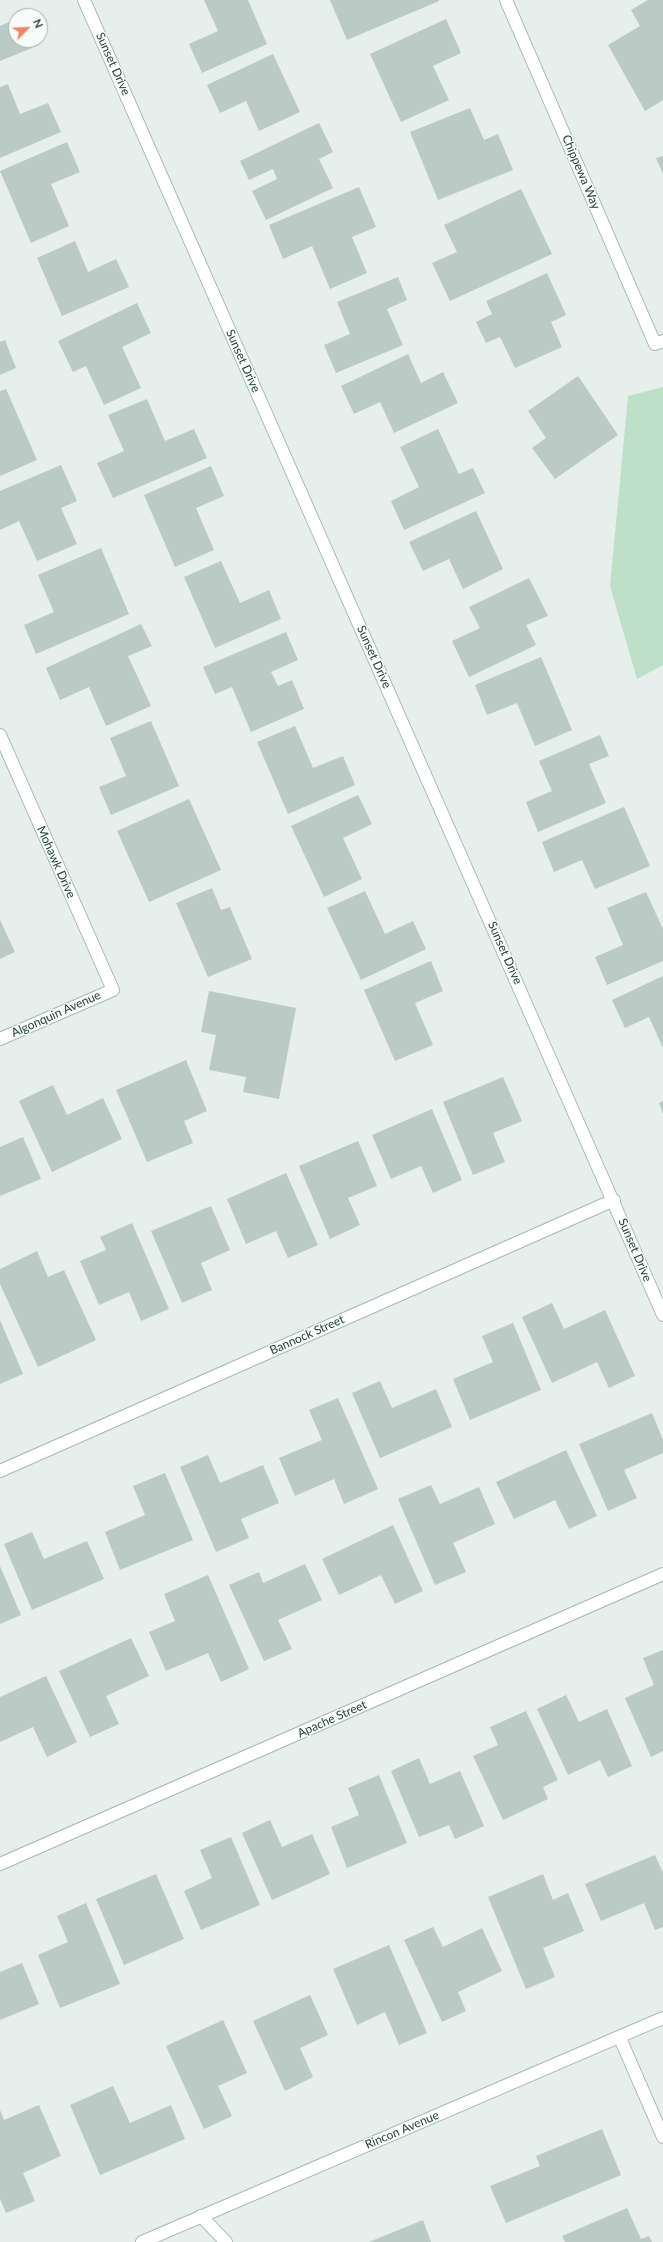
<!DOCTYPE html>
<html>
<head>
<meta charset="utf-8">
<style>
	body { margin:0 }
	#map { position:relative; width:663px; height:2242px; overflow:hidden; background:#e6efeb; font-family:Lato,sans-serif }
	canvas { display:block }
	.north { position:absolute; left:8px; top:8px; width:40px; height:40px; box-sizing:border-box; background:#f7fbf9; border:1px solid #a3b1ad; border-radius:50%; rotate:66deg; font-size:11px; font-weight:700; line-height:16px; text-align:center; color:#24423a }
	.north::after { content:''; display:block; margin:auto; width:14px; height:18px; background:#f4845f; clip-path:polygon(50% 0,100% 100%,50% 72%,0 100%) }
</style>
</head>
<body>
<div id="map">
<canvas width="663" height="2242"></canvas>
<div class="north">N</div>
</div>
<script>
const g = document.querySelector('canvas').getContext('2d');
g.lineJoin = 'round';
function fill(path, color) {
  g.fillStyle = color;
  g.fill(path, 'evenodd');
}
function shape(rows) {
  const path = new Path2D();
  for (const r of rows) {
    path.moveTo(r[0], r[1]);
    for (let i = 2; i < r.length; i += 2) path.lineTo(r[i], r[i + 1]);
  }
  return path;
}
function strokePath(path, color, width, dash) {
  g.strokeStyle = color;
  g.lineWidth = width;
  g.lineCap = dash ? 'butt' : 'round';
  g.setLineDash(dash || []);
  g.stroke(path);
}
function drawText(font, color, halo, rows, align = 'center') {
  g.font = font + ' Lato,sans-serif';
  g.lineWidth = 3;
  g.setLineDash([]);
  g.textBaseline = 'middle';
  g.strokeStyle = halo;
  g.fillStyle = color;
  for (const [text, x, y, turn = 0] of rows) {
    g.save();
    g.translate(x, y);
    g.rotate((+turn || 0) * Math.PI / 180);
    g.textAlign = isNaN(turn) ? turn : align;
    if (halo) g.strokeText(text, 0, 0);
    g.fillText(text, 0, 0);
    g.restore();
  }
}
fill(shape([
	[663,387,663,665,637,679,610,586,628,396]
]), '#bfe0c8');
fill(shape([
	[204,0,248,0,267,44,202,73,189,44,218,31],
	[330,0,439,0,439,1,347,40],
	[648,0,663,0,663,100,645,111,608,45,640,26,631,10],
	[16,19,16,40,28,40,32,48,0,61,0,26],
	[446,19,461,53,433,66,449,100,401,122,370,54],
	[273,54,300,112,259,131,246,101,220,113,207,85],
	[8,84,20,114,48,103,61,132,0,158,0,87],
	[470,108,484,140,498,134,513,170,438,200,410,132],
	[319,123,333,152,319,159,333,188,266,220,252,191,277,179,273,169,249,180,240,161],
	[67,142,80,172,51,184,69,226,31,243,0,171],
	[663,156,663,174,656,158],
	[359,187,376,227,352,237,367,273,330,289,312,246,283,259,269,225],
	[521,189,552,254,450,301,432,263,457,252,444,225],
	[75,241,88,272,116,259,129,287,62,316,37,258],
	[547,273,566,315,551,322,562,347,515,368,500,337,486,343,476,322,492,314,486,301],
	[398,277,407,300,387,309,403,345,336,373,324,345,350,334,337,302],
	[137,303,151,333,122,347,141,388,104,405,86,366,73,372,58,341],
	[5,340,16,368,0,375,0,342],
	[408,354,421,383,443,372,458,403,394,433,380,402,354,414,341,386],
	[578,376,618,435,555,479,532,448,546,438,528,411],
	[6,389,37,460,0,476,0,391],
	[147,399,165,441,194,429,207,458,113,498,97,463,124,451,108,415],
	[438,429,459,474,473,468,485,493,404,530,391,501,419,487,400,447],
	[61,465,77,501,61,508,77,544,37,561,19,521,0,530,0,491],
	[211,466,224,496,196,508,214,550,175,567,144,495],
	[476,511,503,569,463,589,449,559,423,571,409,542],
	[101,548,129,614,36,654,24,625,54,612,38,575],
	[221,561,240,603,269,590,281,619,215,648,184,577],
	[529,578,548,616,526,625,536,645,469,677,452,641,480,628,469,607],
	[141,624,152,646,128,656,151,706,106,726,89,687,60,700,46,668],
	[286,632,298,660,271,672,278,686,292,680,304,709,251,732,232,687,215,694,203,667],
	[541,657,572,730,535,746,517,703,487,715,475,685],
	[151,721,179,786,111,815,99,787,126,776,110,738],
	[295,726,313,768,343,756,355,785,288,814,257,742],
	[600,735,609,756,589,764,606,803,538,832,526,802,552,791,539,761],
	[358,795,372,824,343,838,362,879,324,897,291,826],
	[189,799,221,870,149,902,117,831],
	[624,807,650,866,595,889,582,860,554,872,542,842],
	[212,888,221,910,230,907,252,959,208,977,176,903],
	[365,891,385,934,413,921,426,949,361,980,327,908],
	[646,892,663,929,663,961,607,985,595,957,623,945,607,908],
	[0,920,15,952,0,959],
	[431,961,443,991,415,1003,433,1045,395,1061,364,990],
	[663,976,663,1048,649,1017,625,1028,612,1000],
	[209,991,296,1008,279,1099,243,1092,246,1077,209,1070,216,1035,201,1032],
	[186,1060,207,1111,184,1121,193,1143,147,1162,116,1090],
	[503,1077,522,1121,493,1133,505,1162,473,1175,443,1102],
	[53,1085,67,1115,103,1098,122,1139,52,1172,19,1101],
	[663,1101,663,1114,659,1103],
	[432,1109,462,1180,433,1193,421,1166,391,1179,372,1135],
	[23,1137,41,1179,0,1196,0,1147],
	[358,1141,377,1186,348,1198,360,1225,330,1239,299,1166],
	[286,1173,318,1245,288,1258,276,1231,246,1244,227,1199],
	[211,1206,230,1250,201,1263,212,1290,182,1303,151,1231],
	[132,1223,169,1309,141,1321,129,1292,99,1305,80,1261,106,1250,100,1237],
	[37,1251,48,1277,64,1270,96,1340,38,1367,0,1284,0,1269],
	[552,1303,564,1329,605,1310,635,1376,609,1388,597,1362,552,1383,522,1317],
	[0,1320,23,1374,0,1384],
	[513,1323,541,1390,470,1420,453,1379,493,1362,482,1336],
	[380,1381,392,1408,436,1389,452,1427,380,1458,352,1393],
	[338,1398,378,1489,344,1504,334,1479,295,1496,279,1458,322,1440,309,1410],
	[652,1413,663,1440,663,1453,624,1470,637,1498,608,1511,579,1444],
	[566,1450,597,1516,569,1529,555,1500,514,1519,496,1482],
	[208,1455,220,1483,263,1465,279,1503,241,1519,249,1538,216,1552,180,1467],
	[165,1473,193,1540,120,1570,105,1532,145,1515,133,1486],
	[431,1485,440,1504,479,1487,495,1524,453,1543,466,1572,435,1585,398,1499],
	[393,1525,423,1591,395,1604,381,1575,339,1595,322,1559],
	[32,1532,44,1559,87,1541,104,1579,32,1610,4,1544],
	[305,1564,322,1600,278,1620,292,1649,264,1661,229,1585,259,1572,263,1583],
	[0,1566,21,1615,0,1624],
	[208,1575,249,1669,221,1682,208,1653,166,1671,149,1632,175,1621,164,1594],
	[131,1638,149,1676,106,1696,119,1724,90,1737,59,1671],
	[663,1650,663,1751,651,1757,625,1698,654,1685,643,1658],
	[46,1676,77,1742,47,1757,33,1727,0,1742,0,1697],
	[566,1695,579,1722,607,1709,632,1766,608,1777,600,1760,568,1775,537,1709],
	[526,1711,558,1780,543,1787,548,1799,503,1820,473,1756,498,1745,490,1727],
	[419,1758,430,1784,460,1771,484,1826,455,1839,449,1825,419,1837,391,1771],
	[379,1775,407,1843,347,1868,331,1827,359,1815,348,1788],
	[270,1820,282,1847,312,1834,330,1874,272,1900,242,1833],
	[231,1837,260,1905,201,1930,184,1891,212,1878,200,1850],
	[655,1855,663,1873,663,1927,655,1930,644,1903,601,1921,585,1884],
	[156,1874,184,1939,124,1965,96,1899],
	[543,1874,553,1900,568,1893,584,1931,543,1948,555,1977,526,1989,488,1897],
	[86,1903,120,1984,60,2008,38,1955,68,1942,57,1916],
	[433,1927,443,1947,482,1928,502,1971,458,1992,466,2011,442,2022,404,1940],
	[389,1945,427,2033,399,2045,385,2012,357,2025,333,1969],
	[22,1963,39,2004,0,2020,0,1972],
	[310,1995,328,2035,300,2048,313,2077,285,2091,253,2021],
	[223,2020,247,2073,218,2086,232,2116,204,2129,166,2046],
	[113,2086,130,2123,171,2105,185,2139,100,2175,70,2105],
	[39,2105,61,2156,23,2173,35,2201,6,2213,0,2199,0,2110,4,2120],
	[602,2129,621,2175,506,2223,490,2186,540,2166,536,2156],
	[627,2208,641,2239,649,2236,652,2242,565,2242,562,2236],
	[423,2220,431,2242,369,2242]
]), '#bbcac4');
const minor = shape([
	[84,0,663,1315],
	[506,0,655,344,663,341],
	[0,735,113,990,0,1039],
	[0,1471,614,1200],
	[0,1864,663,1574],
	[620,2038,663,2137],
	[201,2216,226,2242]
]);
const tertiary = shape([
	[142,2242,663,2018]
]);
strokePath(minor, '#a8b8b2', 14);
strokePath(tertiary, '#a8b8b2', 14);
strokePath(minor, '#fff', 12);
strokePath(tertiary, '#fff', 12);
drawText('12px', '#24423a', '#f7fbf9', [
	["Sunset Drive",113,64,66],
	["Chippewa Way",581,172,67],
	["Sunset Drive",243,361,66],
	["Sunset Drive",374,657,66],
	["Mohawk Drive",56,862,66],
	["Sunset Drive",505,953,66],
	["Algonquin Avenue",56,1014,-24],
	["Sunset Drive",635,1250,67],
	["Bannock Street",307,1335,-24],
	["Apache Street",332,1719,-24],
	["Rincon Avenue",402,2130,-23]
]);
</script>
</body>
</html>
